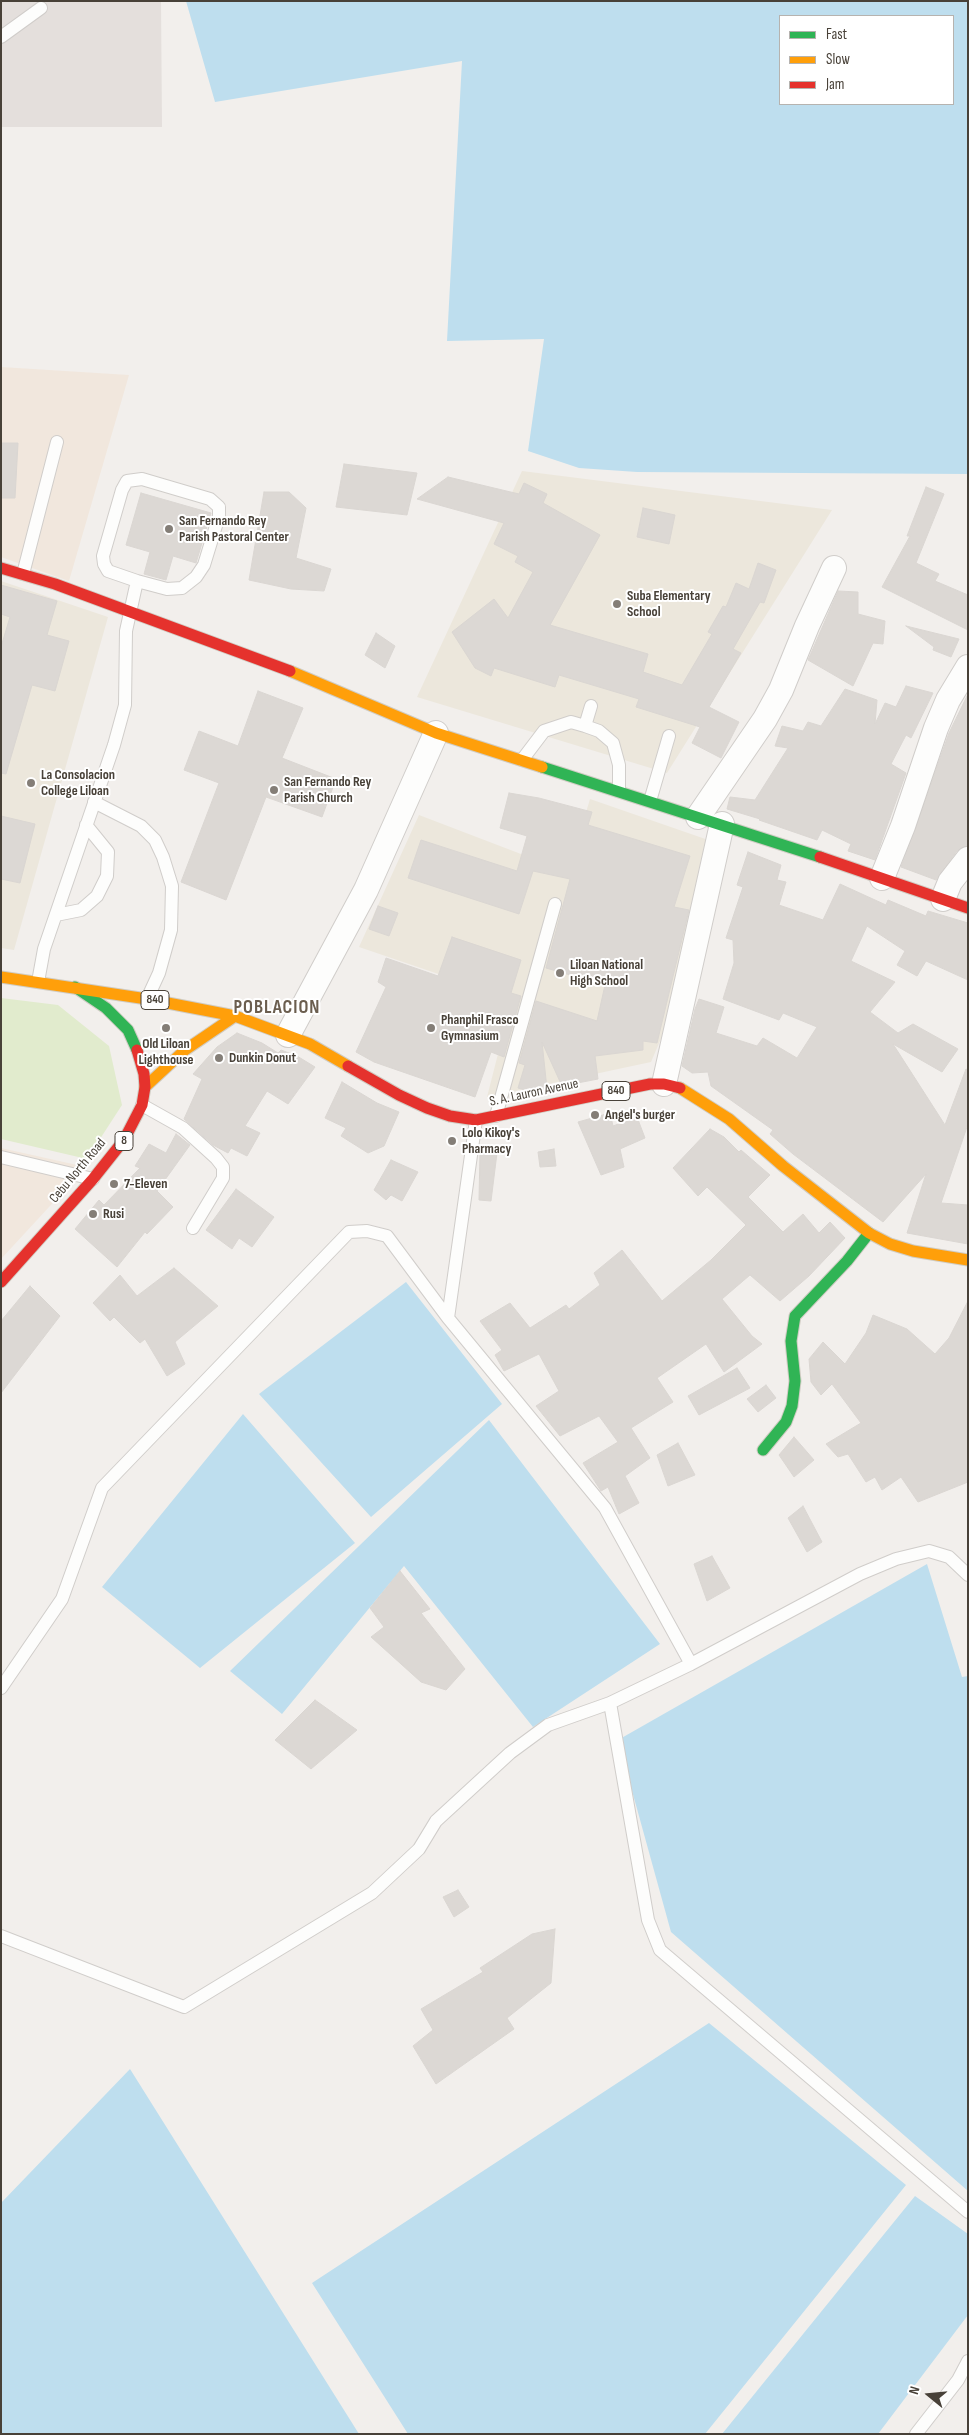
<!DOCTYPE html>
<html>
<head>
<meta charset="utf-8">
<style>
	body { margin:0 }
	#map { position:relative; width:969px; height:2435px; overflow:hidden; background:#f2efec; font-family:"Sofia Sans Condensed",sans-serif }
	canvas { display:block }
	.frame { position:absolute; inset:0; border:2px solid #484138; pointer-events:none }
	.legend { position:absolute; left:779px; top:15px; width:175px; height:90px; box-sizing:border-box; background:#fff; border:1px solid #b6b3af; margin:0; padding:6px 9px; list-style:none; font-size:15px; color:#484138 }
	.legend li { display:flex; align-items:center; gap:10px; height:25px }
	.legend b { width:25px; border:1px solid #b6b3af }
	.north { position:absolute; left:904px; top:2370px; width:50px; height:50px; -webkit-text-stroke:4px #fff; paint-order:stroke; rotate:287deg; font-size:14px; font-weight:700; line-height:20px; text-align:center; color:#484138 }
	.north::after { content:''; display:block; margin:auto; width:18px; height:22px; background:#484138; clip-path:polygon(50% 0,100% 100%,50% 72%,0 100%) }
</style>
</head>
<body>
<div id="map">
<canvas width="969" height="2435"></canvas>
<div class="frame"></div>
<ul class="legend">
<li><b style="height:6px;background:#30b455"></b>Fast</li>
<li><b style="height:6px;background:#ff9f0a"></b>Slow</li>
<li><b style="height:6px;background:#e5322d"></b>Jam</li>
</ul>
<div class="north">N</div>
</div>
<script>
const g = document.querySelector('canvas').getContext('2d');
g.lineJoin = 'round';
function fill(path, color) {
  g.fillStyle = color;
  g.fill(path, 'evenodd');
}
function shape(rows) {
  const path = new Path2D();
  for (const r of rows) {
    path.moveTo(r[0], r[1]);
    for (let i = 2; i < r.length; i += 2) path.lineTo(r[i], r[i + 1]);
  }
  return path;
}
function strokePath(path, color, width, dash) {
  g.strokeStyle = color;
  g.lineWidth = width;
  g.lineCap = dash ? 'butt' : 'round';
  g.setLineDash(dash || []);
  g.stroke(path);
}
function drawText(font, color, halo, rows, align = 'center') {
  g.font = font + ' "Sofia Sans Condensed",sans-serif';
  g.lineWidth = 4;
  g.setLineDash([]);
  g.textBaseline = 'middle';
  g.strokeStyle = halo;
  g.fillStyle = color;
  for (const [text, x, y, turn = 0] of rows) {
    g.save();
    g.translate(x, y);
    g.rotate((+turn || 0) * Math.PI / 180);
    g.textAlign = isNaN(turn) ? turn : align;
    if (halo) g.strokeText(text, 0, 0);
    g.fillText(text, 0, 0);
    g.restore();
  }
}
fill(shape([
	[1,367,129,375,69,581,1,557],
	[1,1148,86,1167,1,1259]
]), '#f1e7dd');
fill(shape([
	[1,1,161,1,162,127,1,127]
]), '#e4dfdc');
fill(shape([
	[522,471,832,510,667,773,417,697],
	[1,581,108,617,14,950,1,948],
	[590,799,714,842,677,1001,651,1062,487,1097,512,999,359,947,419,815,568,872]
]), '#ece7dc');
fill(shape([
	[1,998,58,1005,109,1046,122,1105,87,1159,1,1139]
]), '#e1ebcd');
fill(shape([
	[186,1,968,1,968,474,637,472,579,468,528,451,544,339,447,341,462,61,215,102],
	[953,16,953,104,780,104,780,16],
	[406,1282,502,1404,371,1517,259,1394],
	[243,1414,355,1543,200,1668,102,1587],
	[489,1420,660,1644,533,1727,404,1566,282,1714,230,1671],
	[927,1564,962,1677,968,1676,968,2191,671,1932,618,1740],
	[709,2023,906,2185,705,2434,408,2434,312,2283],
	[130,2069,359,2434,1,2434,1,2203],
	[915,2196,968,2234,968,2315,878,2434,722,2434]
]), '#bedeee');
const building = shape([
	[1,443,18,443,15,498,1,498,1,443],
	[344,464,417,473,407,515,336,507,344,464],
	[448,477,519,494,524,483,547,494,543,503,600,535,550,625,648,654,643,672,682,685,712,634,708,632,723,606,726,607,736,583,749,589,758,563,776,570,764,603,760,602,733,649,741,653,709,707,739,722,721,758,692,743,700,727,636,707,639,699,559,675,555,687,494,668,491,676,475,668,452,632,494,599,508,618,533,572,515,562,518,556,494,544,504,523,417,499,448,477],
	[926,487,944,494,916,563,939,574,935,581,968,595,968,630,882,587,910,536,907,536,926,487],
	[264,492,289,492,306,508,296,558,331,569,324,591,291,589,249,580,264,492],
	[141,493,211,513,196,563,173,556,166,580,144,574,150,552,126,545,141,493],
	[643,508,675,515,669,544,637,537,643,508],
	[1,585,57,601,47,635,69,641,55,691,32,685,6,774,1,773,1,647,10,617,1,614,1,585],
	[838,591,858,592,858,614,885,621,883,644,873,643,853,686,808,660,838,591],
	[906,626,959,639,951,657,933,650,934,647,906,626],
	[376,633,395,646,385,668,365,655,376,633],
	[906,686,933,693,911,738,906,735,891,764,906,773,875,860,848,851,851,844,822,830,817,840,759,820,760,819,727,809,730,797,755,800,788,748,775,746,782,726,803,731,808,722,821,726,845,689,877,700,875,724,885,703,896,707,906,686],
	[258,691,303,708,282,758,336,779,322,817,266,797,226,900,181,882,219,783,184,770,199,731,238,746,258,691],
	[968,694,968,846,957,851,936,880,901,867,949,733,968,694],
	[509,793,539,798,592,812,588,825,690,856,674,907,689,910,657,1043,643,1041,643,1050,595,1056,598,1079,562,1086,542,1042,547,1089,532,1092,518,1088,525,1065,519,1063,536,1001,597,1021,605,985,546,968,570,879,533,871,519,914,408,878,421,840,517,871,527,836,500,828,509,793],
	[1,816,35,824,20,883,1,879,1,816],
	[748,852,781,865,777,880,786,882,779,905,823,920,840,884,886,905,888,900,926,916,928,911,968,923,968,980,926,961,917,976,897,965,905,951,867,926,851,961,895,982,870,1012,898,1033,913,1024,958,1049,942,1072,893,1044,945,1125,966,1069,968,1070,968,1124,941,1203,968,1205,968,1244,907,1233,926,1174,883,1222,793,1154,770,1134,773,1130,711,1086,708,1072,692,1073,682,1066,695,1009,699,999,724,1007,716,1033,757,1046,763,1038,797,1058,817,1027,783,1013,779,1020,723,999,734,963,733,940,726,938,743,887,737,885,748,852],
	[378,906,398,913,389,936,369,929,378,906],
	[452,937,521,960,511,993,521,996,504,1057,491,1052,475,1097,374,1062,356,1052,386,987,378,982,386,958,438,976,452,937],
	[237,1033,262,1043,278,1053,281,1050,297,1056,315,1067,288,1104,267,1091,245,1126,260,1133,247,1156,231,1148,228,1153,213,1145,184,1119,202,1079,193,1074,217,1047,237,1033],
	[342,1082,377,1103,399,1112,384,1146,368,1153,341,1136,346,1128,325,1118,342,1082],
	[610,1113,613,1126,637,1117,645,1138,620,1149,624,1167,601,1175,578,1122,610,1113],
	[710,1129,724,1137,739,1152,741,1150,770,1175,748,1197,783,1232,803,1214,819,1233,830,1222,845,1238,809,1276,780,1301,750,1275,722,1299,752,1336,762,1344,724,1372,706,1344,657,1378,673,1402,631,1428,650,1458,625,1476,639,1503,619,1514,608,1487,601,1491,583,1463,618,1442,599,1416,560,1436,536,1406,559,1391,539,1354,504,1371,495,1355,502,1350,480,1321,510,1303,530,1328,566,1305,569,1309,600,1285,594,1273,622,1250,662,1301,711,1260,746,1225,707,1187,698,1196,673,1168,710,1129],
	[176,1134,190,1145,157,1191,173,1207,147,1234,145,1232,117,1267,75,1229,99,1200,104,1205,140,1168,135,1166,149,1144,166,1153,176,1134],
	[554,1149,556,1166,540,1167,538,1152,554,1149],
	[480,1152,497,1153,491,1201,479,1200,480,1152],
	[391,1160,418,1172,402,1201,391,1195,386,1200,374,1190,391,1160],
	[236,1189,274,1217,252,1247,239,1238,232,1249,206,1230,236,1189],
	[174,1268,218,1306,175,1342,185,1364,167,1376,145,1339,140,1343,114,1317,110,1321,93,1303,120,1275,137,1296,174,1268],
	[30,1286,60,1316,1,1393,1,1321,30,1286],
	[968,1301,968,1482,918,1502,901,1477,882,1490,875,1477,866,1482,848,1454,838,1457,826,1444,861,1423,832,1384,821,1395,811,1382,809,1359,823,1342,845,1364,866,1333,873,1315,907,1329,935,1354,949,1338,968,1301],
	[737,1368,750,1388,699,1415,688,1396,737,1368],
	[766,1385,776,1398,758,1412,747,1399,766,1385],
	[794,1437,814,1460,794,1477,779,1455,794,1437],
	[678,1443,695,1475,668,1486,657,1455,678,1443],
	[803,1506,822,1542,807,1552,788,1518,803,1506],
	[712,1556,730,1588,707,1601,694,1564,712,1556],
	[400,1571,430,1609,421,1613,465,1669,446,1690,421,1682,371,1637,384,1627,370,1608,400,1571],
	[315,1700,357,1730,311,1769,275,1740,315,1700],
	[458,1890,469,1907,454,1917,443,1897,458,1890],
	[555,1929,551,1983,507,2018,514,2029,436,2084,413,2046,433,2030,421,2009,483,1972,480,1968,532,1934,555,1929]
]);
fill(building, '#dcd8d4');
strokePath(building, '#dad6d2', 1);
const lane = shape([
	[1,37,41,8],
	[142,479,210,499,219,507,219,516,204,565,196,577,182,588,167,589,137,581,108,571,104,564,103,556,122,490,127,481,142,479],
	[23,574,57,442],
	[585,726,591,706],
	[522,760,544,731,571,722,585,726,599,731,613,743,619,765,619,791],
	[650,801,669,736],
	[94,802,141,826,155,840,163,857,172,886,171,930,159,973,147,999],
	[56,915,81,910,97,896,107,876,108,852,86,825],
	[38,982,44,949,114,745,125,705,126,631,137,581],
	[142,1105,183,1128,216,1158,223,1167,223,1178,193,1228],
	[496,1116,555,904],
	[1,1157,93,1179],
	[448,1318,476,1120],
	[1,1688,62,1599,102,1488,349,1232,367,1231,387,1236,448,1318,605,1508,691,1664],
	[610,1703,648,1920,660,1950,968,2212],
	[1,1936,184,2007,372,1893,419,1849,436,1821,510,1753,548,1725,610,1703,691,1664,860,1574,896,1559,929,1551,949,1557,968,1575],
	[916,2434,958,2380,968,2361]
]);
const street = shape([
	[698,817,765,719,781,690,807,626,834,568],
	[882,878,903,826,936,728,948,700,968,667],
	[943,899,950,882,968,859],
	[288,1035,366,890,436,733],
	[664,1084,722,824]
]);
const fast = shape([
	[542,767,820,857],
	[75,987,106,1008,128,1030,137,1050],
	[763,1450,786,1422,792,1406,795,1381,791,1341,795,1316,847,1261,869,1233]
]);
const slow = shape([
	[290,671,436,733,542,767],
	[1,977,147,999,235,1016,310,1044,348,1066],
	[145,1087,185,1050,235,1016],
	[680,1088,729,1119,783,1166,869,1233,890,1244,913,1251,968,1260]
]);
const jam = shape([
	[1,568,55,584,290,671],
	[820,857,968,908],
	[348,1066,399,1095,427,1108,450,1116,476,1120,650,1084,664,1084,680,1088],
	[1,1282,93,1179,124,1140,142,1105,145,1087,144,1074,137,1050]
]);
strokePath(lane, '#d0cdca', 14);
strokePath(street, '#d0cdca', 26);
strokePath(fast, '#d0ccc3', 13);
strokePath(slow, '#d0ccc3', 13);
strokePath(jam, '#d0ccc3', 13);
strokePath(lane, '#fdfdfc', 12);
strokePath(street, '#fdfdfc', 24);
strokePath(fast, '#30b455', 11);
strokePath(slow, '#ff9f0a', 11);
strokePath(jam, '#e5322d', 11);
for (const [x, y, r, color] of [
	[169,529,5,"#847e77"],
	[617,604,5,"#847e77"],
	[31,783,5,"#847e77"],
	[274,790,5,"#847e77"],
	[560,973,5,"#847e77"],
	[166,1028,5,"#847e77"],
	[431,1028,5,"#847e77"],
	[219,1058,5,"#847e77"],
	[595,1115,5,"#847e77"],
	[452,1141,5,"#847e77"],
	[114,1184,5,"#847e77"],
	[93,1214,5,"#847e77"]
]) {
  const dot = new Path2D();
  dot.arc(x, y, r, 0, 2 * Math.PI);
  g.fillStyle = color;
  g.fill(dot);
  strokePath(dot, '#fff', 2);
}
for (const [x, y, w] of [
	[155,1000,28],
	[616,1091,28],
	[124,1141,18]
]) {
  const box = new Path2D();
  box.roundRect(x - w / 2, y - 9.5, w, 19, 4);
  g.fillStyle = '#fff';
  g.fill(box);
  strokePath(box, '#484138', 1);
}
drawText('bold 12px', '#484138', null, [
	["840",155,1000],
	["840",616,1091],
	["8",124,1141]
]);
drawText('bold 14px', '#484138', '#fff', [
	["San Fernando Rey",179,521],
	["Parish Pastoral Center",179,537],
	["Suba Elementary",627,596],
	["School",627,612],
	["La Consolacion",41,775],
	["College Liloan",41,791],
	["San Fernando Rey",284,782],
	["Parish Church",284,798],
	["Liloan National",570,965],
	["High School",570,981],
	["Phanphil Frasco",441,1020],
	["Gymnasium",441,1036],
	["Old Liloan",166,1044,"center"],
	["Lighthouse",166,1060,"center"],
	["Dunkin Donut",229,1058],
	["Angel's burger",605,1115],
	["Lolo Kikoy's",462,1133],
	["Pharmacy",462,1149],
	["7-Eleven",124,1184],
	["Rusi",103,1214]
], 'left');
drawText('14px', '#484138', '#fff', [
	["S. A. Lauron Avenue",534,1093,-12],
	["Cebu North Road",78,1171,-50]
]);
g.letterSpacing = '1px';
drawText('bold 19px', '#6b5e4f', '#fff', [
	["POBLACION",277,1008]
]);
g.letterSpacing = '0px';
</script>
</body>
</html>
